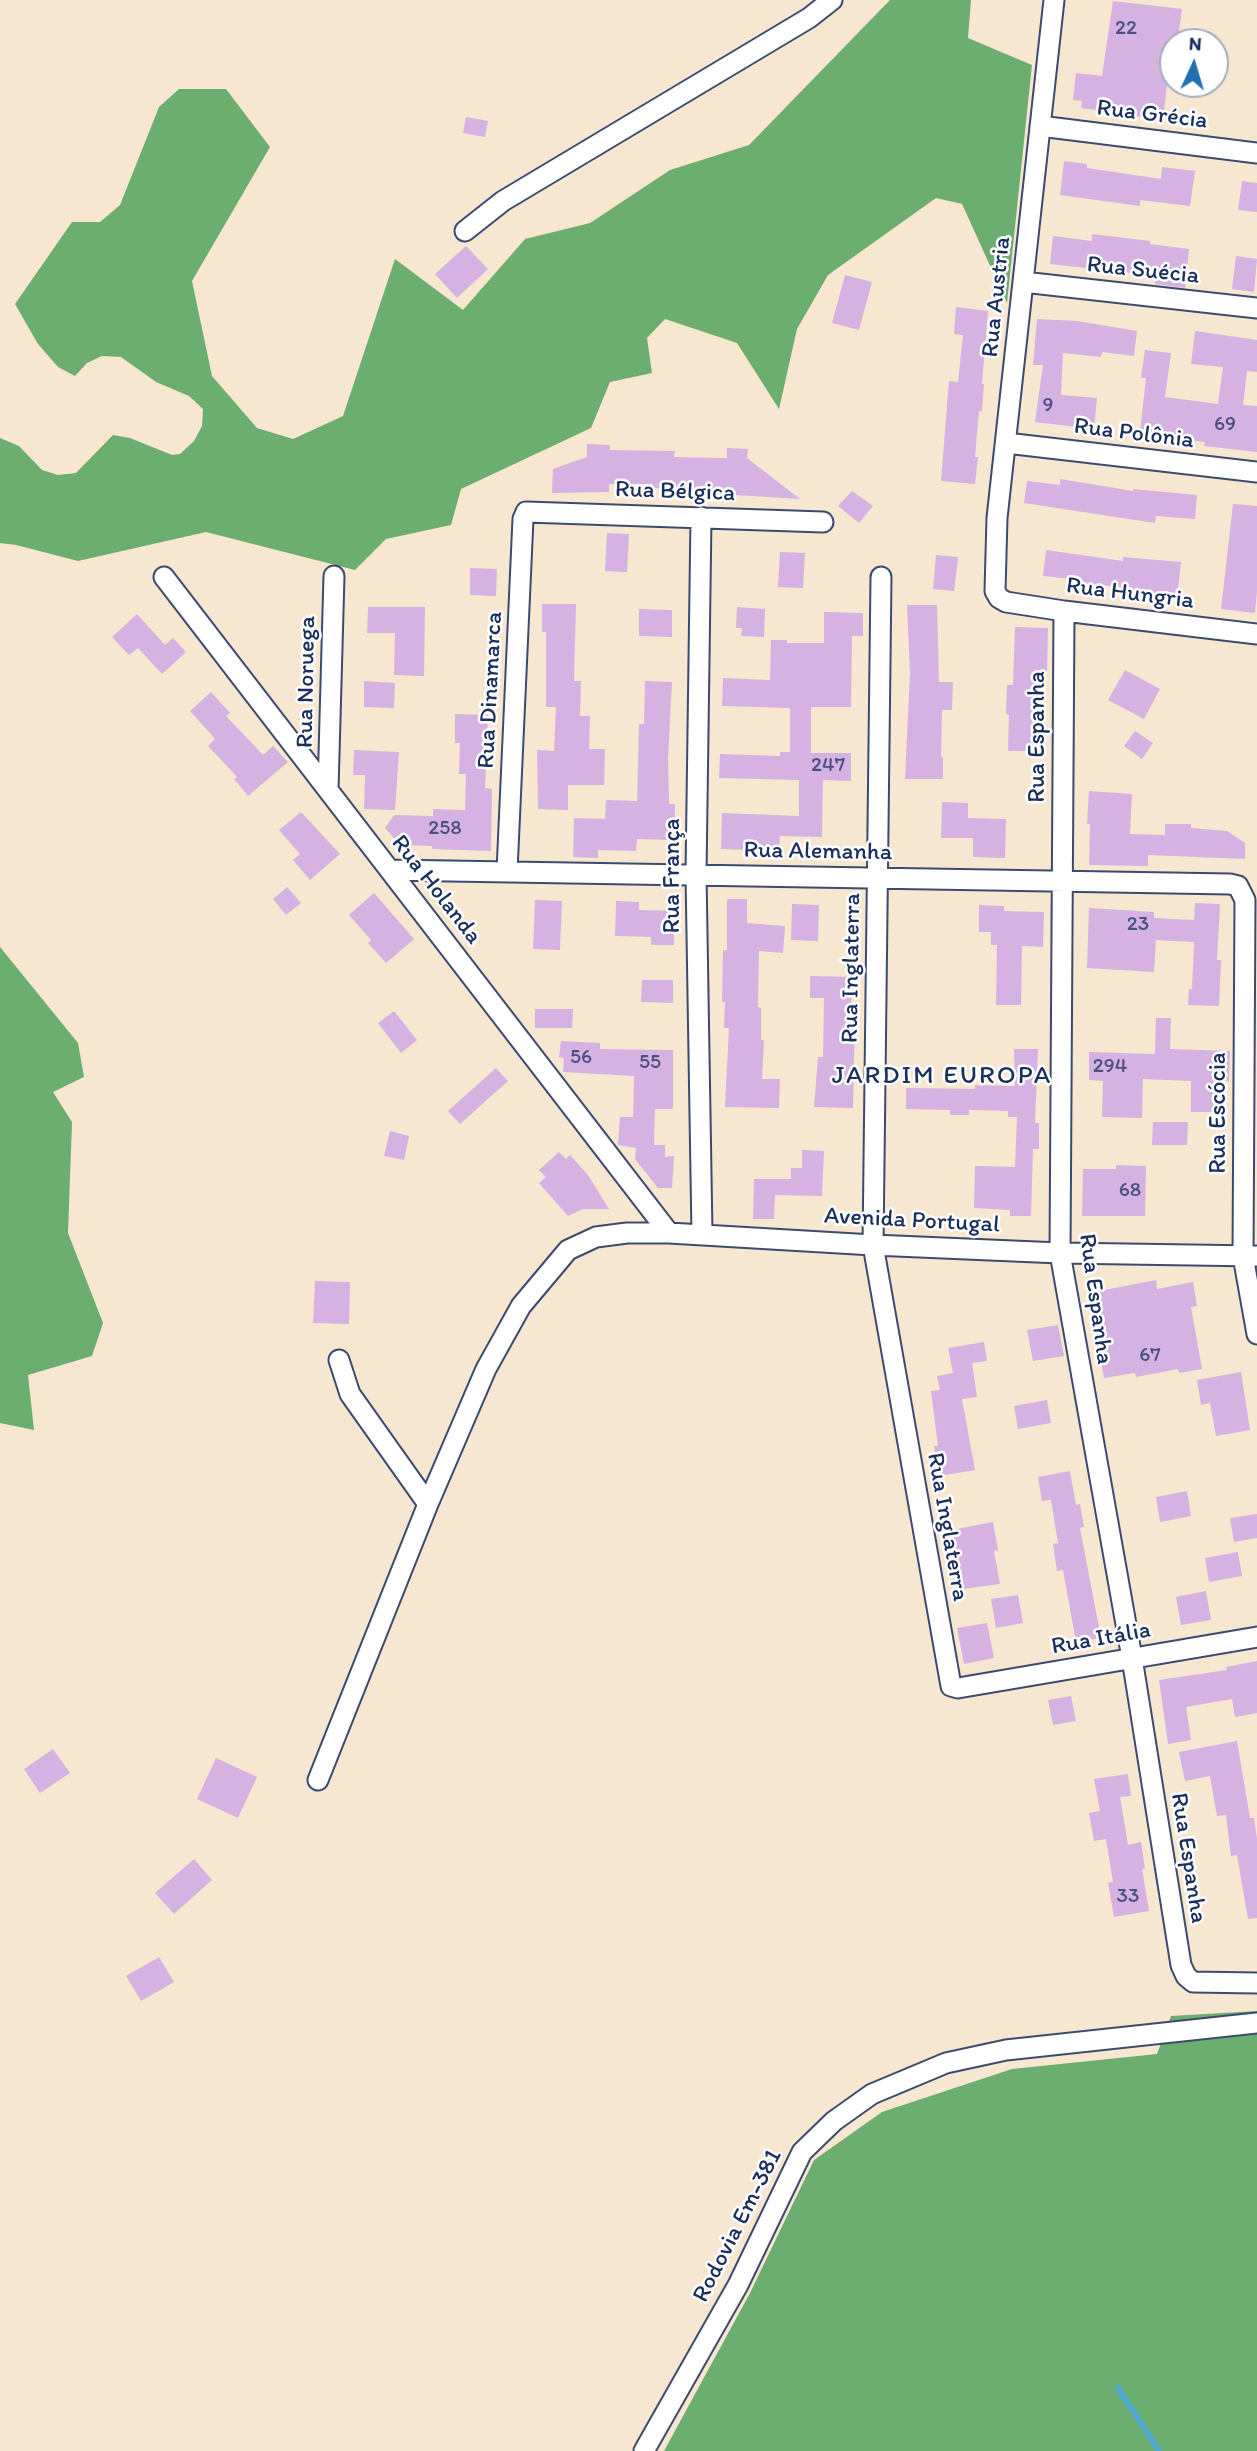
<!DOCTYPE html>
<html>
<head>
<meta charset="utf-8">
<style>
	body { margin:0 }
	#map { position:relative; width:1257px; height:2451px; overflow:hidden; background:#f7e6d0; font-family:Itim,sans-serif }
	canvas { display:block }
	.north { position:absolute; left:1159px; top:28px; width:70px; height:70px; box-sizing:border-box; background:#fff; border:2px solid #a4acbf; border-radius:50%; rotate:4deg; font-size:19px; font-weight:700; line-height:28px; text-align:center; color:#1b2f5e }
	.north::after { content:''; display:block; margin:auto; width:24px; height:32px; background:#1f6fb2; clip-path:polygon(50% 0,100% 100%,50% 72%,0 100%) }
</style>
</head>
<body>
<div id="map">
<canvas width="1257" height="2451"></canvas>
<div class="north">N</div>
</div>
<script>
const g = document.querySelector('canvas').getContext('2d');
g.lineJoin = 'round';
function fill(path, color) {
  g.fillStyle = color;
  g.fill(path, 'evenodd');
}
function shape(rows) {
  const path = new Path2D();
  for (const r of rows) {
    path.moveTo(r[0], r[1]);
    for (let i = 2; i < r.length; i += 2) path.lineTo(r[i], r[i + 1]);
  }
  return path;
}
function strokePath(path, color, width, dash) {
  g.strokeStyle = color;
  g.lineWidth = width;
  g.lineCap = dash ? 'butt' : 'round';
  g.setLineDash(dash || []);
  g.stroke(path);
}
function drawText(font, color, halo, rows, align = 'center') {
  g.font = font + ' Itim,sans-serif';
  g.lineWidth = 5;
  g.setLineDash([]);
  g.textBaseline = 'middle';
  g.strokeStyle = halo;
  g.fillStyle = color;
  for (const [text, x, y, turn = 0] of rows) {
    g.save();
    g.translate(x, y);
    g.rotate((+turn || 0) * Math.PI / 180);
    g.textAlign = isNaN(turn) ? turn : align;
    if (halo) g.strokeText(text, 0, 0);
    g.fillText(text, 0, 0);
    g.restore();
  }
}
fill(shape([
	[890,0,971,0,968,38,1032,65,1007,303,962,204,936,198,828,275,797,329,779,409,737,343,665,319,647,338,652,373,610,382,591,428,461,489,451,525,386,539,355,570,206,532,78,561,16,545,0,543,0,438,19,446,42,470,58,475,76,473,113,435,130,438,172,455,180,454,194,441,202,426,203,409,189,396,156,382,121,357,102,356,87,363,75,376,58,367,38,344,15,304,72,222,100,222,120,205,159,107,179,89,226,89,270,147,192,281,212,376,257,428,293,439,343,416,395,259,463,310,525,239,590,223,670,170,749,145],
	[0,947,78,1043,84,1077,53,1092,72,1122,68,1233,103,1323,92,1356,28,1375,34,1430,0,1423],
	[1257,2011,1257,2451,664,2451,750,2293,814,2160,882,2112,1012,2069,1157,2054,1171,2016]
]), '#6cad70');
strokePath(shape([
	[1118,2388,1159,2451]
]), '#4fa9cc', 6);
fill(shape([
	[1113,1,1182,9,1178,38,1170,37,1164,77,1168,77,1163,119,1097,112,1098,110,1081,108,1082,101,1073,100,1076,73,1102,76],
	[466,117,488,121,485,137,463,133],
	[1064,161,1087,164,1087,168,1161,179,1162,167,1195,171,1190,206,1140,200,1140,206,1060,195],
	[1242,181,1257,183,1257,212,1238,210],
	[1092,234,1150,241,1150,244,1189,249,1185,288,1155,284,1156,276,1050,264,1053,236,1092,241],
	[466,246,488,269,457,298,435,274],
	[1236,256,1257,259,1254,292,1232,289],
	[845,275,872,282,859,330,832,323],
	[956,307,988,311,982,384,984,384,982,411,979,411,975,457,978,457,975,484,941,481,949,381,958,382,963,335,954,334],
	[1037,319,1077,321,1137,331,1134,356,1102,352,1101,357,1063,353,1061,395,1097,398,1094,429,1035,422,1043,365,1033,365],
	[1195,331,1257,340,1257,372,1247,371,1243,405,1257,406,1257,452,1204,446,1205,442,1163,437,1162,442,1139,440,1146,378,1141,378,1145,350,1171,353,1165,397,1218,404,1223,367,1191,364],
	[587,444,610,445,610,450,675,451,674,457,727,458,727,448,748,449,747,458,800,499,719,494,699,495,699,489,653,488,653,484,609,484,609,492,552,493,553,469,587,457],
	[1060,479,1133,491,1133,489,1197,495,1195,519,1156,516,1155,523,1024,503,1027,481,1060,485],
	[852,491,873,506,859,523,838,506],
	[1233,504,1257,506,1257,591,1255,613,1221,609],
	[607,533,629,534,627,572,605,571],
	[1046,550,1123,561,1123,557,1181,562,1177,599,1119,591,1120,587,1082,583,1082,580,1043,576],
	[780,552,805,553,803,588,778,587],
	[936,555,958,557,954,591,933,589],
	[470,568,497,569,496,596,470,595],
	[542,604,576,604,574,681,581,681,580,716,590,716,589,749,605,749,604,785,568,785,568,810,538,809,537,750,554,751,556,707,546,707,546,632,542,632],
	[907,605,937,605,939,682,953,682,952,710,942,710,941,757,943,757,943,779,905,779,910,673],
	[368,607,425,607,424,676,394,675,395,633,367,633],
	[737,607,765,609,764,637,741,636,742,628,736,628],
	[639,609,672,610,672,637,639,636],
	[824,612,863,613,863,636,852,636,851,707,811,707,811,753,851,753,851,781,823,780,822,837,780,836,779,855,756,854,756,850,721,849,722,813,799,816,799,780,719,778,720,754,780,756,780,752,790,752,790,708,722,706,723,678,770,680,771,640,787,640,787,643,824,643],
	[137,614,165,645,173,638,186,652,162,674,138,648,129,655,112,637],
	[1015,627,1048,628,1047,671,1038,671,1036,751,1008,751,1009,715,1006,714,1007,685,1013,685],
	[1125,670,1160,689,1144,719,1108,700],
	[364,681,395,683,394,708,364,707],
	[645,681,672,682,668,758,669,804,675,804,674,840,637,839,636,851,598,850,598,858,573,857,574,818,605,819,606,800,637,801,639,724,644,724],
	[211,692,230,713,226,716,263,755,273,746,288,762,248,796,234,779,237,777,208,746,215,739,190,711],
	[455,714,488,715,485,788,492,789,491,851,432,849,432,846,400,845,385,828,394,815,433,816,433,809,465,810,466,774,459,774,460,743,455,743],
	[1135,731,1153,743,1142,759,1124,746],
	[354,750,399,752,395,810,364,809,365,775,353,775],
	[1089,791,1132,794,1130,834,1165,835,1165,824,1191,824,1191,828,1227,831,1245,843,1245,859,1148,855,1148,866,1089,865,1090,824,1087,824],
	[942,802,968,803,968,818,1006,819,1005,858,973,857,973,838,941,838],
	[301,812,340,854,310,880,293,860,300,854,279,830],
	[287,887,301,903,286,915,273,899],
	[374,893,414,939,386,963,368,943,371,940,349,915],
	[727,899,747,899,747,923,785,926,783,953,759,951,758,1007,761,1008,761,1040,764,1040,762,1079,780,1079,779,1108,725,1107,729,1028,724,1028,725,1002,722,1002,723,950,727,950],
	[535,900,562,901,560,950,533,949],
	[616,901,639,902,639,910,674,911,674,945,651,945,651,937,615,936],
	[1195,903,1220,904,1217,960,1221,960,1219,1006,1188,1005,1189,989,1192,989,1194,942,1156,940,1154,972,1087,968,1089,908,1154,912,1154,918,1194,920],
	[792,904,819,905,818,941,791,940],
	[979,905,1004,906,1004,911,1044,912,1043,947,1022,946,1021,1005,996,1005,997,945,991,945,991,932,979,932],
	[810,976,852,977,851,1011,855,1011,853,1108,814,1107,818,1057,823,1057,824,998,810,998],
	[642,980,673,980,673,1003,641,1002],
	[535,1009,573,1009,572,1028,535,1028],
	[394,1011,417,1040,401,1053,378,1023],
	[1156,1018,1171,1018,1170,1049,1230,1051,1229,1081,1218,1080,1218,1112,1191,1112,1191,1081,1143,1079,1142,1118,1102,1117,1103,1081,1089,1080,1089,1052,1155,1054],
	[561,1041,600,1043,600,1049,673,1050,673,1109,655,1109,654,1145,665,1145,665,1157,674,1156,672,1188,658,1188,635,1159,636,1148,618,1145,620,1117,633,1117,634,1076,563,1072,564,1058,559,1057],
	[1014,1049,1038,1049,1035,1123,1039,1123,1039,1149,1033,1149,1031,1216,1010,1216,1010,1210,974,1208,975,1166,1015,1167,1017,1117,1008,1117,1008,1111,969,1110,969,1115,950,1115,950,1110,906,1109,906,1088,975,1089,975,1085,1015,1086],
	[496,1068,508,1081,460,1124,448,1111],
	[1153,1122,1188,1122,1187,1145,1152,1145],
	[390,1131,409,1136,404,1160,384,1156],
	[802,1150,824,1151,822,1196,775,1195,774,1219,753,1219,754,1179,791,1179,791,1168,802,1168],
	[559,1152,566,1159,570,1155,588,1175,609,1209,583,1209,568,1216,539,1183,546,1177,539,1170],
	[1116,1165,1146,1166,1145,1216,1082,1216,1083,1169,1116,1169],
	[1156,1280,1157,1289,1193,1282,1197,1306,1191,1307,1202,1369,1179,1373,1178,1369,1136,1377,1135,1373,1104,1378,1089,1293],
	[315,1281,350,1282,349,1324,313,1323],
	[1058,1325,1064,1356,1033,1361,1027,1330],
	[984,1342,987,1361,972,1363,977,1397,962,1399,975,1470,939,1476,934,1446,938,1446,931,1391,940,1390,937,1376,953,1373,948,1348],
	[1241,1372,1250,1430,1216,1436,1210,1403,1201,1405,1197,1380],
	[1047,1400,1051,1423,1018,1429,1014,1406],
	[1070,1471,1076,1505,1080,1504,1084,1527,1080,1528,1101,1638,1076,1642,1063,1570,1057,1571,1053,1544,1058,1543,1051,1500,1042,1501,1038,1477],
	[1187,1491,1191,1516,1160,1522,1156,1497],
	[1257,1514,1257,1538,1234,1542,1230,1518],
	[993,1522,998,1550,994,1551,1000,1584,962,1589,958,1557,951,1558,946,1531],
	[1238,1552,1242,1576,1209,1582,1205,1558],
	[1206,1591,1211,1620,1181,1625,1176,1597],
	[1018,1595,1023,1623,996,1628,991,1599],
	[987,1623,994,1658,964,1664,957,1628],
	[1257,1661,1257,1713,1235,1717,1232,1699,1186,1707,1191,1740,1168,1744,1159,1680,1227,1670,1226,1667],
	[1071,1696,1076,1721,1053,1725,1048,1700],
	[1237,1741,1250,1818,1254,1818,1257,1839,1257,1918,1248,1919,1237,1855,1231,1856,1226,1815,1217,1816,1210,1776,1185,1781,1179,1752],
	[53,1749,70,1773,40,1793,24,1769],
	[216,1758,257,1777,238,1818,197,1799],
	[1128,1774,1131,1796,1120,1797,1128,1845,1141,1842,1145,1869,1142,1869,1149,1911,1114,1917,1108,1883,1113,1882,1106,1839,1094,1841,1089,1813,1100,1811,1094,1779],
	[194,1859,212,1880,174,1914,155,1893],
	[159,1957,174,1982,141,2001,126,1976]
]), '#d5b2e1');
const minor = shape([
	[1054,0,997,518,995,591,999,598,1006,602,1064,611,1257,634],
	[1040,126,1257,153],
	[465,231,503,201,809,18,832,0],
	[1023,282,1257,308],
	[1006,443,1257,472],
	[701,517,696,874,702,1234],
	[164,577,669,1233],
	[881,577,873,1245,951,1686,958,1688,1257,1637],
	[1064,611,1060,1253,1132,1658,1181,1965,1186,1976,1193,1982,1257,1983],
	[328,790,334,576],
	[390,870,1230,884,1238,886,1245,900,1243,1256,1257,1334],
	[507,871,523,519,526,512,823,522],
	[339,1360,350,1394,428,1504],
	[318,1780,428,1504,486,1369,521,1306,568,1250,596,1237,627,1233,669,1233,873,1245,1060,1253,1257,1256],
	[644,2451,738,2285,802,2152,834,2121,872,2094,946,2063,1006,2050,1257,2023]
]);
strokePath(minor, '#3c4a6f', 23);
strokePath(minor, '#fff', 19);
drawText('21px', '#4a507f', null, [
	["22",1126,29],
	["9",1048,406],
	["69",1225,425],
	["247",828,766],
	["258",445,829],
	["23",1138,925],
	["56",581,1058],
	["55",650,1063],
	["294",1110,1067],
	["68",1130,1191],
	["67",1150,1356],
	["33",1128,1897]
]);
drawText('24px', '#1b2f5e', '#fff', [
	["Rua Grécia",1152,115,7],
	["Rua Suécia",1143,271,6],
	["Rua Austria",997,297,-84],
	["Rua Polônia",1134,434,7],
	["Rua Bélgica",675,492,2],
	["Rua Hungria",1130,594,7],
	["Rua Noruega",307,682,-89],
	["Rua Dinamarca",491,690,-87],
	["Rua Espanha",1038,737,-90],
	["Rua Alemanha",818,852,1],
	["Rua França",673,876,-90],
	["Rua Holanda",436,890,52],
	["Rua Inglaterra",852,968,-89],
	["Rua Escócia",1219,1113,-90],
	["Avenida Portugal",912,1221,3],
	["Rua Espanha",1095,1299,82],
	["Rua Inglaterra",947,1527,80],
	["Rua Itália",1101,1639,-10],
	["Rua Espanha",1188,1858,81],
	["Rodovia Em-381",738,2226,-63]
]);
g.letterSpacing = '2px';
drawText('26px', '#1b2f5e', '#fff', [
	["JARDIM EUROPA",942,1076]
]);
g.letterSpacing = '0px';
</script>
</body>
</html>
